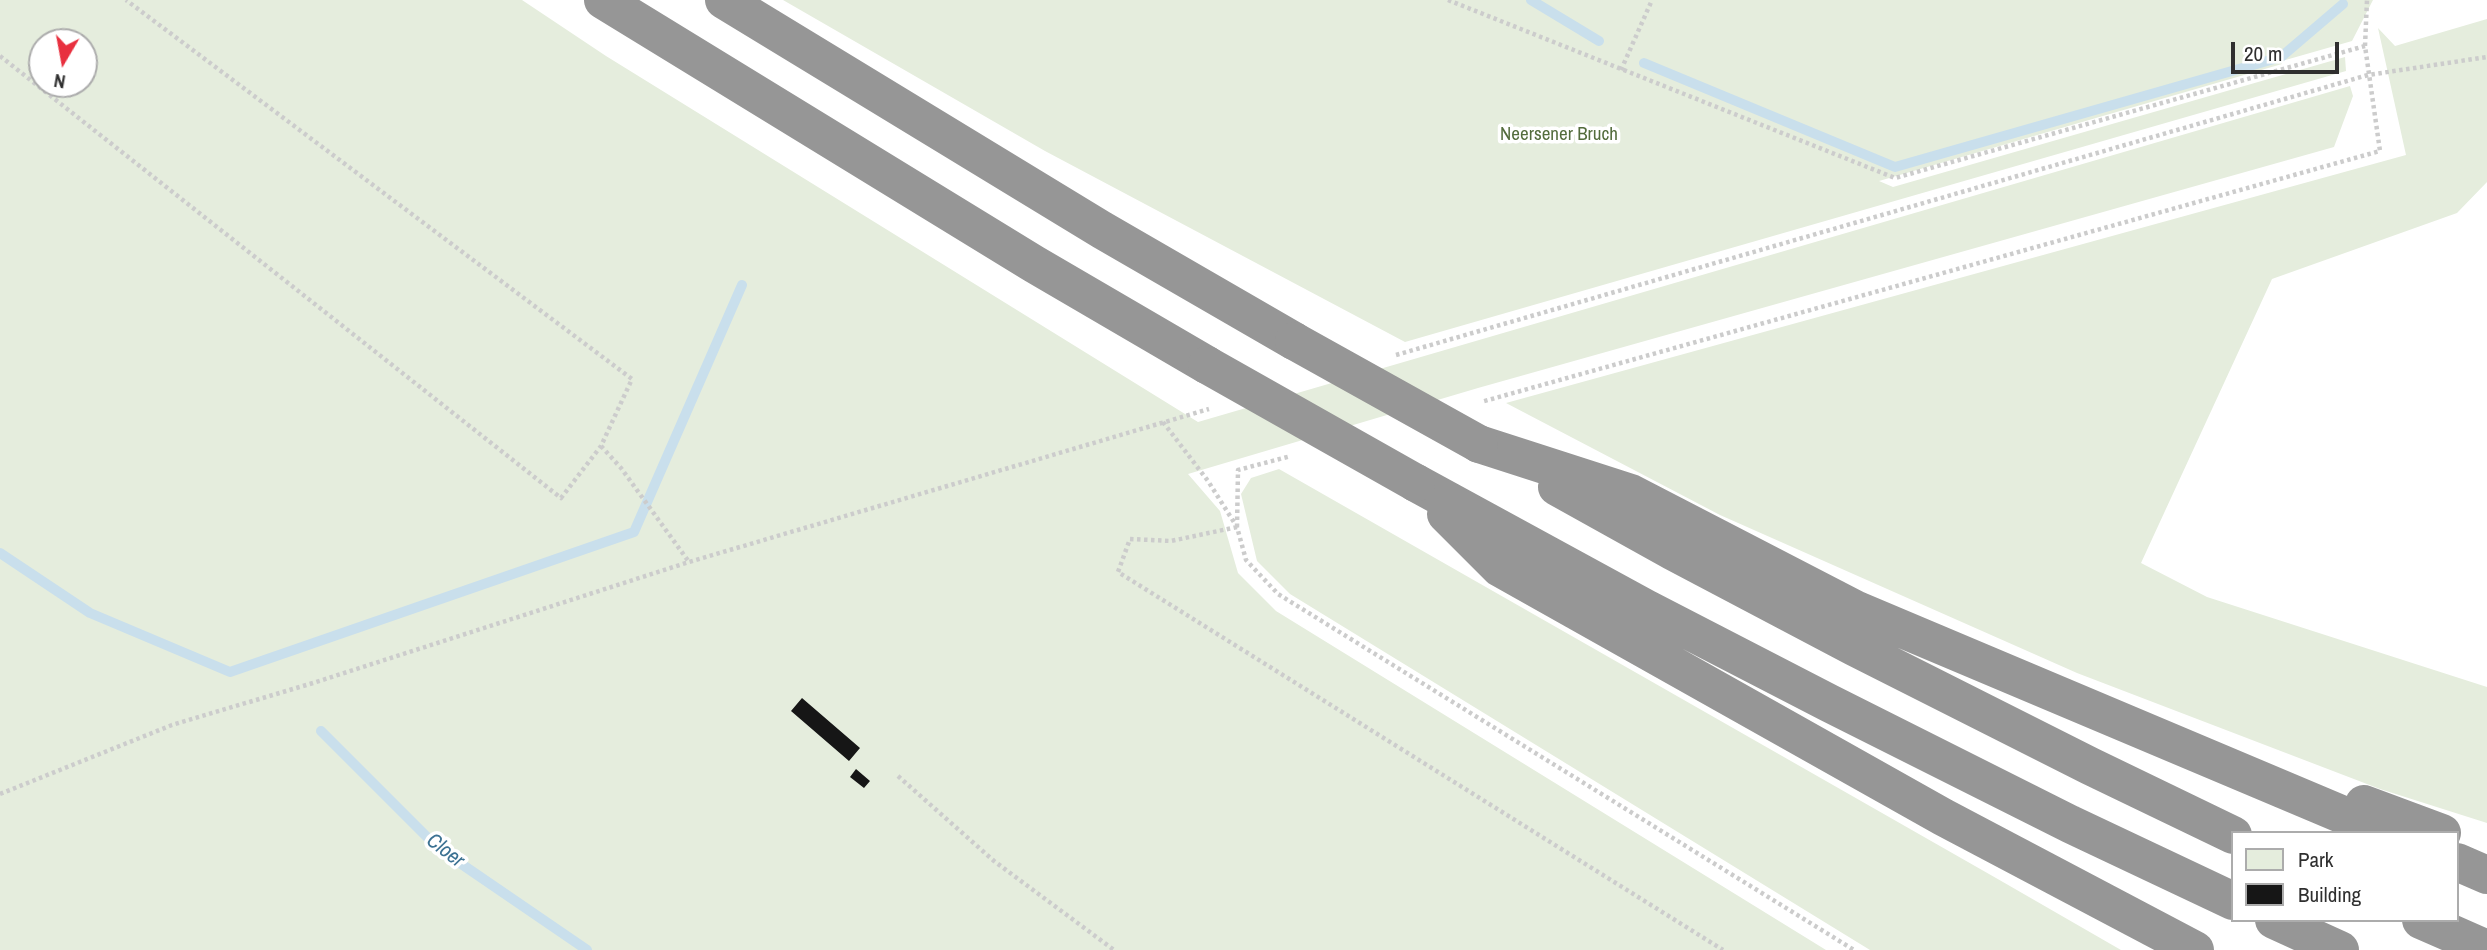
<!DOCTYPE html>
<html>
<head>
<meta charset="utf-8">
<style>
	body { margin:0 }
	#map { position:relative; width:2487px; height:950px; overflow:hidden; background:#fff; font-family:"Archivo Narrow",sans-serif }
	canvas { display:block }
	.legend { position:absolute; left:2231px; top:831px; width:228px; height:91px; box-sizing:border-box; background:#fff; border:2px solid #acacac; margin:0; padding:9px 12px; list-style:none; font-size:21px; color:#2f2f2f }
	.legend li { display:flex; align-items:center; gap:14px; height:35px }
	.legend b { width:35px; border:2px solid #acacac }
	.north { position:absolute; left:28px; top:28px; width:70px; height:70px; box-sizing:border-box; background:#fff; border:2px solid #acacac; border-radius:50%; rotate:190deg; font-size:19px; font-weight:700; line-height:28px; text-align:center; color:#2f2f2f }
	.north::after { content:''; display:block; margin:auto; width:24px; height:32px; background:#e8303f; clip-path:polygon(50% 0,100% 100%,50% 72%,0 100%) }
	.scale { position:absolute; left:2231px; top:42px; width:108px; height:32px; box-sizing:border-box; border:4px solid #2f2f2f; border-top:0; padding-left:9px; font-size:21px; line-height:24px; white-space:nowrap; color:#2f2f2f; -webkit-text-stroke:5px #fff; paint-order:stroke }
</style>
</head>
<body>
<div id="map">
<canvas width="2487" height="950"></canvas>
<ul class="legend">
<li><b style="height:19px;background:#e5eddd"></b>Park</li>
<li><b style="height:19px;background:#161616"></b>Building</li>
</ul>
<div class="north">N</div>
<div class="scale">20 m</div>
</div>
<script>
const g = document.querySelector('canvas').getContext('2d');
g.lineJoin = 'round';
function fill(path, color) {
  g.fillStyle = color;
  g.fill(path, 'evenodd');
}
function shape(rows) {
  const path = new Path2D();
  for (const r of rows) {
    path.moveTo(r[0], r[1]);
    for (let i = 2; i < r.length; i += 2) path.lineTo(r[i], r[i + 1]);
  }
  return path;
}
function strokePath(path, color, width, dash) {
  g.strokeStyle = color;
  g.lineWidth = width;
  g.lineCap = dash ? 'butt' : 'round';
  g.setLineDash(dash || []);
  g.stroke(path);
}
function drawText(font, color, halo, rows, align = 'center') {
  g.font = font + ' "Archivo Narrow",sans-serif';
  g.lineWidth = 7;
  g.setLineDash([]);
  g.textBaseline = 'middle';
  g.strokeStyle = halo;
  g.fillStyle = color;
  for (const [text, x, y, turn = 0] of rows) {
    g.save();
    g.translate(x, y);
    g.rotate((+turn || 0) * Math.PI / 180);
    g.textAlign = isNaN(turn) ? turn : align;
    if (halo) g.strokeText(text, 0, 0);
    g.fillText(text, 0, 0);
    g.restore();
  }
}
fill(shape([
	[0,0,522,0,606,56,1198,422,2350,86,2353,96,2334,147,1478,388,1188,474,1220,511,1238,573,1276,611,1826,950,0,950],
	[42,42,84,42,84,84,42,84],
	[783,0,2373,0,2352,41,2282,61,2282,64,1879,181,1893,187,2345,57,2346,71,1405,342,1045,151],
	[2487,19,2487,182,2457,213,2272,279,2141,563,2207,597,2487,687,2487,823,2380,789,2077,673,1720,515,1506,403,2406,155,2378,28,2395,46],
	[1279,469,1996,878,2121,950,1870,950,1290,594,1257,561,1241,494,1251,478]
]), '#e5eddd');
strokePath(shape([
	[1531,0,1599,41],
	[1644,63,1895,167,2281,57,2343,4],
	[0,553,90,613,230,672,634,532,742,285],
	[321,731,438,848,587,950]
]), '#c9dfec', 10);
fill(shape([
	[802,698,860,748,849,761,791,711],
	[856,769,870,781,864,788,850,777]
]), '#161616');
strokePath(shape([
	[1448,0,1895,178,2365,46,2380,151,1481,402],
	[2365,46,2367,0],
	[0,56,561,498,601,446,632,379,126,0],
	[1621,70,1652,0],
	[1396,355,2368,75,2487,57],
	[1163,422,1208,481,1237,527,1246,560,1278,594,1854,950],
	[601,446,621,468,689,562],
	[1237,527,1238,470,1291,456],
	[1237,527,1171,541,1130,539,1118,572,1723,950],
	[898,776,994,861,1114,950],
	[0,794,172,725,313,683,689,562,1209,409]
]), '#ccc', 4.5, [3.5, 3.5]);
strokePath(shape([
	[603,0,1034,264,1207,365],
	[724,0,1102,230,1294,341],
	[1479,444,1631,493,1857,610,2386,833],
	[1416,483,1647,609,1829,703,2070,824,2233,901],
	[1557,487,1672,551,1854,647,2090,766,2233,835],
	[1446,514,1500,568,1943,817,2195,950],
	[2364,804,2442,833],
	[2457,862,2487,875],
	[2274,920,2340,950],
	[2421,920,2487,949]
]), '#969696', 38);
strokePath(shape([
	[1294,341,1479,444],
	[1207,365,1416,483]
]), '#969696', 38);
drawText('19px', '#536c3c', '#fff', [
	["Neersener Bruch",1559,135]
]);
drawText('italic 21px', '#3c7293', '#fff', [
	["Cloer",445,851,38]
]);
</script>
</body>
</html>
